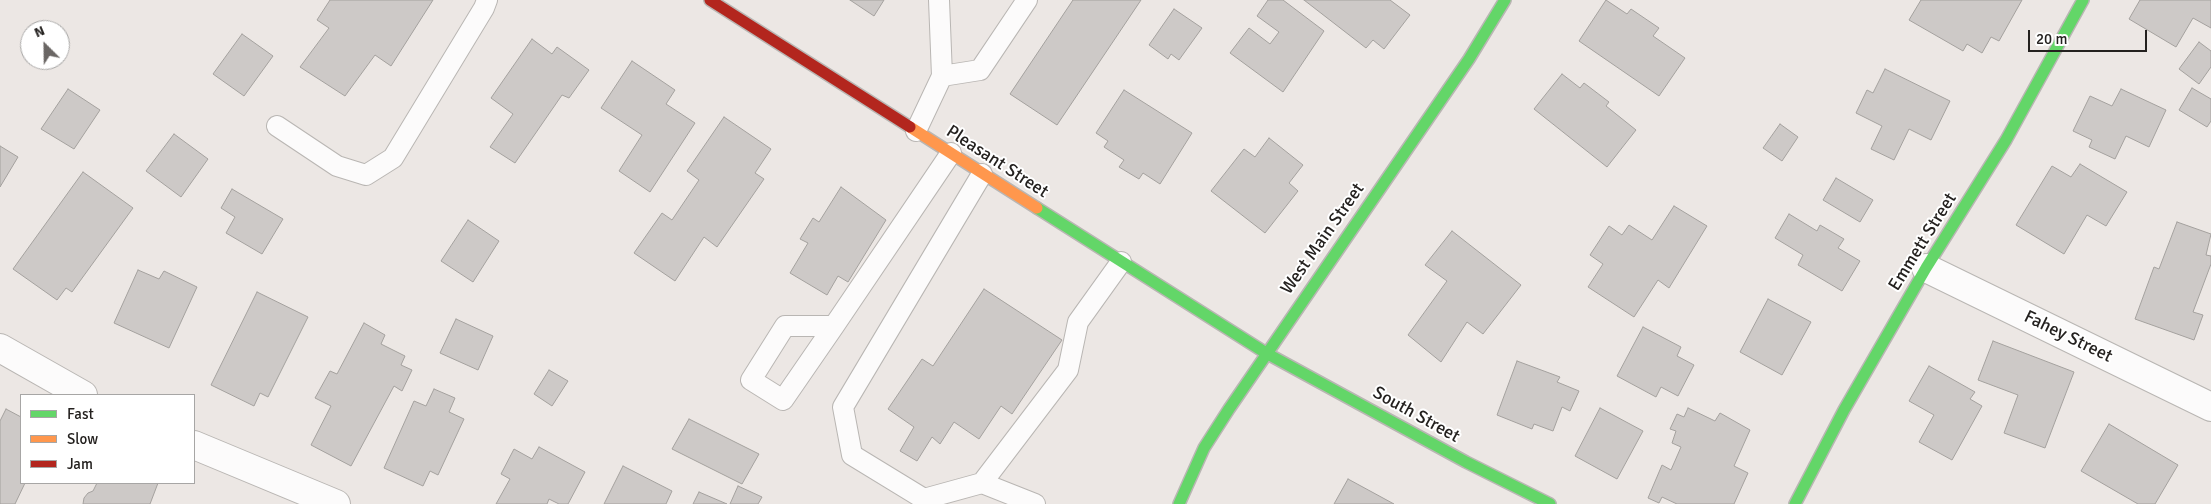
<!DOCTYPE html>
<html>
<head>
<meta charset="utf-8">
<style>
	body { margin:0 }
	#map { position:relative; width:2211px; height:504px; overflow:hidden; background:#ece7e4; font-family:Signika,sans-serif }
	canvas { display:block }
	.legend { position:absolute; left:20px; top:394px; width:175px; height:90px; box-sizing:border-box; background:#fff; border:1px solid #a7a6a5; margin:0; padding:6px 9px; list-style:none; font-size:15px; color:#24211f }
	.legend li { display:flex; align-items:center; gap:10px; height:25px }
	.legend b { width:25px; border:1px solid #a7a6a5 }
	.north { position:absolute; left:20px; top:20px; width:50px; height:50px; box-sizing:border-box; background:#fff; border:1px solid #a7a6a5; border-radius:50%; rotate:337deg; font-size:14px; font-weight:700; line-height:20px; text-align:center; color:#24211f }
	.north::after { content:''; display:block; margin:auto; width:18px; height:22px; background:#6a6664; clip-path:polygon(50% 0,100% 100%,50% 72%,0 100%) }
	.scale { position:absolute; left:2028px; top:30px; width:119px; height:22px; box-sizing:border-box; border:2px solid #24211f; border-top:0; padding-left:6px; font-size:15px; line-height:18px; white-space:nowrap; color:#24211f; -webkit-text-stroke:4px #fff; paint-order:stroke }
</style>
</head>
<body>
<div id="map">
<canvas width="2211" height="504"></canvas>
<ul class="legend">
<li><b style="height:6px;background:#63d668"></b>Fast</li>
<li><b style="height:6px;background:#ff974d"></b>Slow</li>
<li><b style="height:6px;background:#b3261e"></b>Jam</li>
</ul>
<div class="north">N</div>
<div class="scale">20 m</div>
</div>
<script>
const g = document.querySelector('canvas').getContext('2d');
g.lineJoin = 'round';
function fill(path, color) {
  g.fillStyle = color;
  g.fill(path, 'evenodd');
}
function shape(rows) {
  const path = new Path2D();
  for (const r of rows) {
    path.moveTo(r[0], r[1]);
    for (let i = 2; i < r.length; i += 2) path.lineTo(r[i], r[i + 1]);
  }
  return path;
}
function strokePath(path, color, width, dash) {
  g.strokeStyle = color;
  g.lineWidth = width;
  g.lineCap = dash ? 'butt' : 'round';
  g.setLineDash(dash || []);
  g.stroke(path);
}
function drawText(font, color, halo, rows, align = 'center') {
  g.font = font + ' Signika,sans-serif';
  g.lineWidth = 4;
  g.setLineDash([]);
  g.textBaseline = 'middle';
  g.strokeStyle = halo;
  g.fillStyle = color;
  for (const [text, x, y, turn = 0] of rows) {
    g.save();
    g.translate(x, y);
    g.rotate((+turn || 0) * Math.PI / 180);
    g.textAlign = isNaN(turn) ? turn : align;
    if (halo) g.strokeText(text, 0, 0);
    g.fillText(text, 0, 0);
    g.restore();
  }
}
const building = shape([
	[330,0,433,0,391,66,375,55,345,96,300,67,329,28,317,20,330,0],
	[850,0,884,0,874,16,850,0],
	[1073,0,1141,0,1057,125,1010,94,1073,0],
	[1268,0,1283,0,1324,31,1283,92,1230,53,1249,28,1270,44,1279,32,1257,16,1268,0],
	[1304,0,1390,0,1410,15,1384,49,1373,40,1366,48,1304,0],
	[1606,0,1627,14,1631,9,1659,28,1653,36,1685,58,1659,96,1579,41,1606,0],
	[1921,0,2022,0,1999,41,1991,37,1982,53,1967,44,1963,51,1909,20,1921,0],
	[2140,0,2211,0,2211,28,2193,18,2176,47,2129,19,2140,0],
	[1174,9,1202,28,1179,60,1171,54,1168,59,1149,45,1174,9],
	[242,34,273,56,244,96,213,74,242,34],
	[532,39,552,54,557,47,589,70,569,98,562,95,515,163,490,147,513,114,491,98,532,39],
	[2199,42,2211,51,2211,67,2199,84,2179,69,2199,42],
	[632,61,675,90,666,104,695,123,650,192,619,171,642,135,601,108,632,61],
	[1885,69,1950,101,1931,140,1909,129,1894,160,1871,149,1882,126,1856,113,1867,90,1873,93,1885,69],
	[1562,74,1580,88,1584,83,1609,102,1606,106,1636,130,1607,167,1534,109,1562,74],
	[2192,88,2211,99,2211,121,2207,127,2179,110,2192,88],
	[68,89,100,110,74,149,41,129,68,89],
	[2121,89,2166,110,2149,147,2126,136,2115,159,2089,147,2092,140,2073,131,2090,96,2112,106,2121,89],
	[1124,90,1192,133,1160,184,1143,173,1139,179,1119,167,1124,160,1104,147,1108,141,1096,133,1124,90],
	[724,117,771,149,755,173,764,179,717,247,704,237,675,281,634,253,662,213,672,220,699,180,687,171,724,117],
	[1780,124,1798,137,1782,161,1763,148,1780,124],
	[174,134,208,159,181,197,146,171,174,134],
	[1269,138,1303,165,1289,183,1298,191,1265,233,1211,191,1244,149,1255,157,1269,138],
	[0,146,18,157,0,187,0,146],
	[2080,164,2127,192,2106,226,2087,215,2064,254,2016,225,2052,166,2071,177,2080,164],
	[83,172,133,208,72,292,66,288,57,300,13,269,83,172],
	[1836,178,1873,200,1860,222,1823,200,1836,178],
	[841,187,886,220,848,282,838,276,827,295,790,273,808,243,800,239,813,218,819,222,841,187],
	[232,189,283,219,262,254,226,233,235,217,221,208,232,189],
	[1674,206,1707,226,1669,288,1658,280,1634,317,1588,287,1603,264,1590,255,1609,226,1622,235,1629,225,1652,240,1674,206],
	[1789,214,1817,231,1820,225,1844,239,1838,248,1860,261,1842,291,1798,265,1803,255,1775,238,1789,214],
	[468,220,499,241,473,282,441,261,468,220],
	[2177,222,2211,234,2206,255,2211,256,2211,264,2193,312,2203,315,2194,340,2135,319,2154,267,2159,269,2177,222],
	[1452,231,1521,285,1483,334,1467,322,1441,362,1408,335,1447,281,1425,265,1452,231],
	[138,270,159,279,164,271,197,287,169,348,114,323,138,270],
	[984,289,1062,340,1012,414,1001,406,979,439,954,422,940,444,932,437,917,461,900,451,914,427,888,409,922,359,933,366,984,289],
	[257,292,308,317,268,397,260,393,254,406,211,385,257,292],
	[1768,299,1811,322,1782,375,1740,352,1768,299],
	[456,319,493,336,478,370,440,353,456,319],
	[364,323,385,335,381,344,405,356,401,365,412,370,402,391,394,386,351,466,311,445,331,406,315,398,330,371,337,374,364,323],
	[1643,327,1681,347,1677,356,1694,365,1678,396,1661,387,1656,397,1617,376,1643,327],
	[1993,341,2074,372,2045,448,2004,433,2018,395,1978,380,1993,341],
	[1517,361,1560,377,1557,382,1579,391,1570,411,1562,407,1553,431,1534,424,1532,429,1497,415,1517,361],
	[1929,366,1975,392,1970,399,1982,406,1952,460,1919,442,1934,415,1909,401,1929,366],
	[549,370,568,381,552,406,534,394,549,370],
	[434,389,455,398,449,412,464,419,438,475,430,471,423,486,384,468,414,401,426,406,434,389],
	[1600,408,1643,431,1617,479,1575,456,1600,408],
	[1688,408,1715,421,1720,413,1750,430,1734,466,1748,473,1734,504,1677,504,1662,497,1659,503,1648,498,1662,465,1671,470,1681,447,1672,443,1676,431,1670,429,1677,414,1684,417,1688,408],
	[6,409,21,417,21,483,25,483,15,504,0,504,0,421,6,409],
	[689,419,759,454,742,484,672,449,689,419],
	[2109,424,2178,465,2155,504,2138,504,2081,471,2109,424],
	[539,447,585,472,568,504,559,504,549,499,547,504,496,504,510,479,501,474,514,449,532,459,539,447],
	[623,466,672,491,666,504,604,504,623,466],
	[1348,479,1394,504,1334,504,1348,479],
	[97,483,158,483,150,504,83,504,84,498,88,493,93,491,97,483],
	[738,486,762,497,758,504,730,504,738,486],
	[699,492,727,504,693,504,699,492]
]);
fill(building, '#cdc9c7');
strokePath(building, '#a4a19e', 1);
const lane = shape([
	[942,76,980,70,1027,0],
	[277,126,337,166,366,175,393,158,484,8,487,0],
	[916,131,942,76,939,0],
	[982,174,843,407,852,455,924,499,982,483,1068,370,1078,322,1121,262],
	[834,326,785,326,751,380,783,400,834,326,951,153],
	[982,483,1035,504]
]);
const street = shape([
	[1926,268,2211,407],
	[0,348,83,395],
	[194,445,336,504]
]);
const fast = shape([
	[1037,208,1266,353,1466,462,1550,504],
	[1179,504,1204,448,1229,409,1469,59,1505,0],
	[1795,504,1844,410,1926,268,2006,140,2083,0]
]);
const slow = shape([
	[910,127,1037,208]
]);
const jam = shape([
	[710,0,910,127]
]);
strokePath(lane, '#b9b6b3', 22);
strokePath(street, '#b9b6b3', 30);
strokePath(fast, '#b9b6b3', 14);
strokePath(slow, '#b9b6b3', 14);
strokePath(jam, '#b9b6b3', 14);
strokePath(lane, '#fcfbfb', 20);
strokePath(street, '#fcfbfb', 28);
strokePath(fast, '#63d668', 11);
strokePath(slow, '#ff974d', 11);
strokePath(jam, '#b3261e', 11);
drawText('18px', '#24211f', '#fff', [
	["Pleasant Street",997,162,33],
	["West Main Street",1323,239,-55],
	["Emmett Street",1923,242,-58],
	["Fahey Street",2068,337,26],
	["South Street",1416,415,29]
]);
</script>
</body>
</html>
